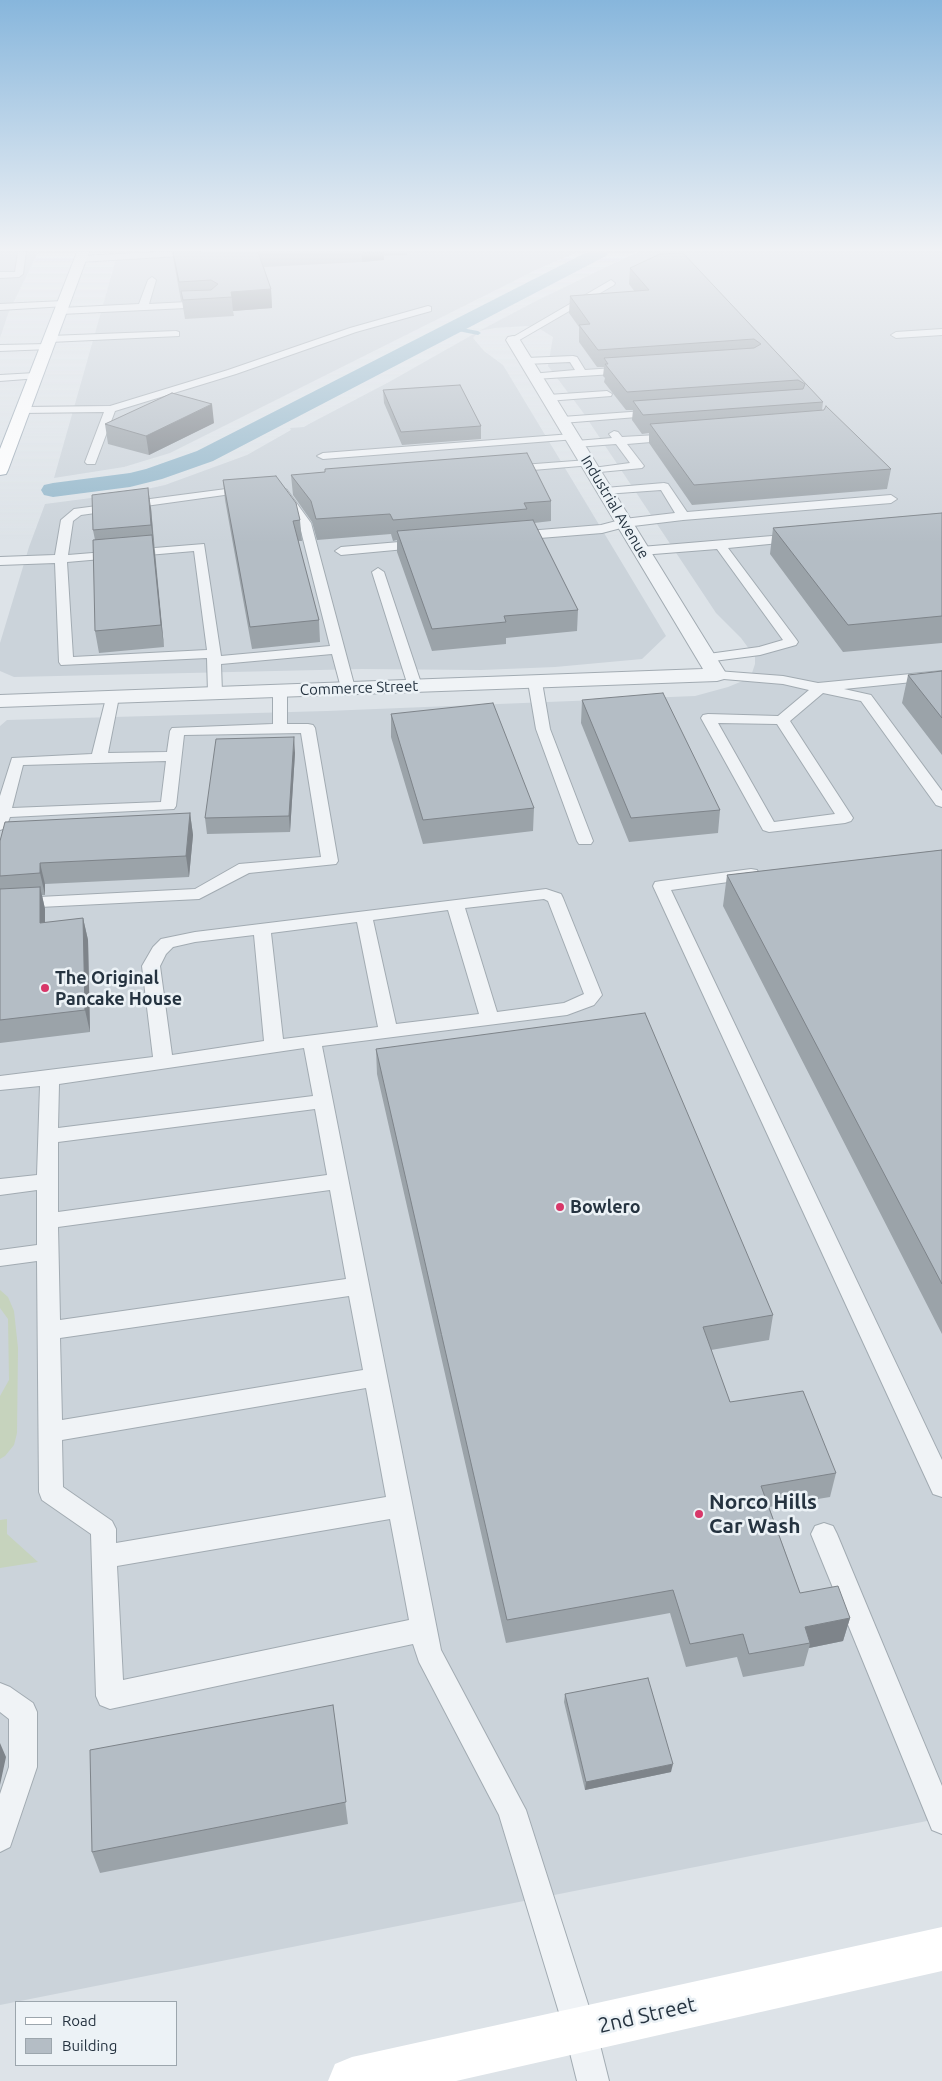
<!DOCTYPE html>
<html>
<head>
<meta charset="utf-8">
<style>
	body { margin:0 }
	#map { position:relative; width:942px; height:2081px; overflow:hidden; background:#dde3e8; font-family:Ubuntu,sans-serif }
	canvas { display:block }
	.legend { position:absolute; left:15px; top:2001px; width:162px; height:65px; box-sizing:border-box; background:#ecf2f6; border:1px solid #9ca6ad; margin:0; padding:6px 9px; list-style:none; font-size:15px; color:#253340 }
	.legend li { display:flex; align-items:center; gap:10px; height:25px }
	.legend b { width:25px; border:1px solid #9ca6ad }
</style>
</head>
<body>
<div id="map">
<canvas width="942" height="2081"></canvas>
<ul class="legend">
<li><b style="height:6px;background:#fff"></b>Road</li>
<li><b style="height:14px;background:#b4bdc5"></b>Building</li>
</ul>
</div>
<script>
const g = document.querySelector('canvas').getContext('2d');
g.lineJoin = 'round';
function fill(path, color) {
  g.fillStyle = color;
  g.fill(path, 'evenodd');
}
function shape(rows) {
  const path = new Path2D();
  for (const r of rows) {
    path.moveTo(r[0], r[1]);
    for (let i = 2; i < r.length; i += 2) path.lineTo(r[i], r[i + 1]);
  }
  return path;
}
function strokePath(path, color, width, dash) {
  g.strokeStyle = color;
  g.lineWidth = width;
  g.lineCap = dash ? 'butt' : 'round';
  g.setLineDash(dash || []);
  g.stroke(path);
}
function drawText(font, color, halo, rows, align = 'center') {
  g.font = font + ' Ubuntu,sans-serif';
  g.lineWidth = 5;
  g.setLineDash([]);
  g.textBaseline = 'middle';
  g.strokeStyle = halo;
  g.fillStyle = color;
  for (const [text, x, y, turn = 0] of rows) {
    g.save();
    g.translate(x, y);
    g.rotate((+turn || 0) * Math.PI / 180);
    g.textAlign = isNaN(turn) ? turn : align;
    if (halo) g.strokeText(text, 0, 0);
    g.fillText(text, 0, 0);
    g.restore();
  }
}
fill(shape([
	[0,252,38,252,8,314,0,338],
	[118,252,578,252,538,269,170,453,124,467,54,478],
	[637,252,942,252,942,1818,0,2005,0,726,7,720,327,711,695,696,728,687,745,680,752,673,755,664,755,657,741,638,716,613,582,411,548,366,553,337,540,329,527,326,495,328,479,331,473,338,484,351,503,365,666,636,642,659,555,667,481,670,362,669,14,677,0,671,0,643,29,547,45,504,129,493,165,485,247,455,291,430,290,428,304,427,309,424,389,382,479,331,534,302]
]), '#cbd3da');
fill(shape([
	[0,1290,8,1297,14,1311,18,1348,17,1433,14,1445,5,1456,0,1459,0,1396,9,1380,8,1319,0,1308],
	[7,1519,7,1534,38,1562,0,1568,0,1520]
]), '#c6d3bd');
fill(shape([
	[450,326,478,331,481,333,478,335,448,329,450,326]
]), '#95b8cb');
fill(shape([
	[587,252,609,252,606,256,213,461,162,479,130,487,53,497,44,495,41,490,44,485,53,483,130,473,146,469,197,451,587,252]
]), '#95b8cb');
const service = shape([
	[18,252,26,252,23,274,19,277,0,278,0,272,15,272,18,252],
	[157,252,200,252,196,255,80,262,76,259,80,256,157,252],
	[152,277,156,280,149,304,207,301,212,304,207,307,61,314,56,311,61,308,139,304,148,280,152,277],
	[611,280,615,283,614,285,516,342,510,342,508,340,611,280],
	[63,301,68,304,66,306,0,310,0,304,63,301],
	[428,306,431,307,431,311,356,332,236,374,115,411,95,464,87,464,85,462,104,412,23,413,18,410,23,407,110,406,228,370,350,328,428,306],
	[942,329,942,335,896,338,891,335,896,332,942,329],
	[176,331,179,332,179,336,50,342,45,339,50,336,176,331],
	[47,344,52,347,50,349,0,351,0,345,47,344],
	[573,356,577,357,585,370,629,367,634,370,629,373,535,379,531,378,531,374,575,370,570,362,526,364,521,361,526,358,573,356],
	[35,373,39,374,39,378,0,381,0,375,35,373],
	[607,391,612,394,611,396,548,401,543,398,548,395,607,391],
	[658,410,662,411,663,413,662,415,562,423,557,420,562,417,658,410],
	[614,431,618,432,622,437,675,434,680,437,675,440,627,444,644,466,642,468,589,473,587,471,589,469,593,468,630,463,616,444,576,447,570,444,576,441,612,438,609,434,614,431],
	[572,434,576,435,577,437,576,439,323,459,317,456,323,453,572,434],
	[588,460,592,461,594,463,592,465,509,472,503,469,509,466,588,460],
	[664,483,668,484,687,512,891,495,897,499,891,503,683,520,625,527,602,533,515,540,509,536,515,532,601,525,624,519,675,513,661,490,605,494,599,491,605,488,664,483],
	[249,486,253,487,255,489,253,491,81,515,73,521,68,555,204,544,221,656,330,646,299,523,277,492,283,488,287,490,311,523,355,688,353,691,348,692,343,691,341,688,332,654,221,664,222,693,220,696,215,697,210,696,208,693,207,658,61,665,59,662,55,563,0,565,0,557,55,555,61,520,74,509,249,486],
	[194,551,207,650,73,657,67,562,194,551],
	[796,534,800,535,802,538,800,541,728,548,796,639,798,642,796,645,760,655,706,662,699,658,701,655,759,647,783,640,717,549,641,555,635,551,641,547,796,534],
	[423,540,427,541,429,544,427,547,341,555,335,551,341,547,423,540],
	[378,568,384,572,422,686,420,689,415,690,410,689,408,686,372,572,378,568],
	[717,671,783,676,818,683,942,671,942,679,844,689,871,695,942,791,942,807,936,805,861,701,823,693,790,721,853,818,851,821,845,823,769,832,763,830,701,718,703,715,708,714,778,716,809,690,783,684,712,678,710,675,717,671],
	[718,723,777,724,835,814,774,822,718,723],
	[535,678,540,679,542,682,550,729,593,841,591,844,579,844,577,841,536,729,528,682,530,679,535,678],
	[280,687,285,688,287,691,287,724,308,724,313,725,315,728,338,861,336,864,249,873,199,899,0,909,0,899,195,889,239,864,321,857,301,733,184,735,176,806,174,809,10,817,6,828,0,830,0,796,12,758,92,754,107,694,112,693,117,694,119,697,108,753,167,752,170,731,172,728,273,724,273,691,275,688,280,687],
	[166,761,161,802,12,808,23,765,166,761],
	[751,869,757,870,759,874,757,878,671,890,942,1460,942,1497,933,1494,653,886,655,882,661,881,751,869],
	[546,889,561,894,563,898,602,995,594,1005,567,1015,322,1046,441,1650,526,1810,596,2029,609,2081,577,2081,564,2029,499,1815,419,1662,413,1644,110,1709,100,1705,96,1696,91,1534,42,1500,39,1492,37,1261,0,1266,0,1250,37,1245,37,1190,0,1195,0,1179,37,1175,40,1086,0,1090,0,1076,153,1057,142,966,153,947,161,939,195,932,546,889],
	[544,899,548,901,584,994,564,1003,497,1012,465,908,544,899],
	[448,910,479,1014,396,1024,373,920,448,910],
	[357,922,378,1027,283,1039,271,933,357,922],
	[254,935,264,1041,172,1055,160,966,166,954,173,947,195,942,254,935],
	[304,1048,313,1096,58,1128,59,1084,304,1048],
	[315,1109,327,1175,58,1212,58,1142,315,1109],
	[330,1190,346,1279,60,1320,58,1227,330,1190],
	[349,1296,363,1370,62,1420,60,1338,349,1296],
	[366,1388,386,1497,116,1543,116,1529,112,1521,63,1487,62,1440,366,1388],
	[390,1519,409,1620,123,1680,117,1566,390,1519],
	[824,1523,833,1526,837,1534,942,1786,942,1834,932,1830,811,1534,815,1526,824,1523],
	[0,1683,10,1687,33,1703,37,1712,37,1767,10,1847,0,1852,0,1794,9,1767,9,1719,0,1712,0,1683]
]);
const minor = shape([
	[513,336,518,337,520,340,727,675,724,679,717,681,0,707,0,695,703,669,506,340,508,337,513,336]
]);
const primary = shape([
	[77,252,89,252,8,470,6,474,0,475,0,449,77,252]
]);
strokePath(service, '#a2abb2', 2);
strokePath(minor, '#a2abb2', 2);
strokePath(primary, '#9ba9b5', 2);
fill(service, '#f0f3f6');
fill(minor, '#f0f3f6');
fill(shape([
	[942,1927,942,1971,456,2081,328,2081,335,2064,352,2057,942,1927]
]), '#fff');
fill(primary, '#fff');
fill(shape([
	[172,252,407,252,407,255,384,256,384,260,362,262,264,267,271,289,272,308,233,311,234,316,185,319,182,301,181,301],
	[683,253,823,402,822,410,891,469,887,489,692,505,649,443,649,433,642,434,632,420,633,410,626,410,604,382,605,378,603,376,604,367,597,367,579,342,579,327,569,313,570,296,635,292,629,284,630,268],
	[383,390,481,426,481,439,402,445,384,403],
	[214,423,149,455,108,444,105,424],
	[291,475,551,501,551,521,534,523,578,610,577,631,506,638,506,644,432,651,397,552,397,540,393,541,391,534,317,540,312,522,293,495],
	[223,480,300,520,302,541,298,541,319,620,320,642,252,649,225,500],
	[151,508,164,647,99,653,95,631,95,540,93,530],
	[942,513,942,643,843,652,770,554,773,528],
	[942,671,942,755,902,703,908,675],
	[582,700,720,810,718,833,629,842,581,723],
	[391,714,534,808,533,831,423,844,391,737],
	[295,753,290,832,207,834,205,818],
	[190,813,193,835,189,877,45,884,45,895,42,895,45,909,45,923,83,918,88,940,90,1032,0,1043,0,841],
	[942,850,942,1334,723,906,727,875],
	[376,1049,773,1315,769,1340,711,1350,730,1402,836,1473,830,1497,769,1507,800,1593,850,1618,843,1641,809,1648,804,1666,743,1677,737,1657,686,1667,670,1613,506,1643,377,1074],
	[565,1694,671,1772,585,1790,564,1702],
	[333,1705,348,1824,100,1873,92,1852]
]), '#9ba3a9');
fill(shape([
	[362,252,384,252,384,260,362,262],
	[271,289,272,308,233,311,231,292],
	[212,404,214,423,149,455,146,436],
	[148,488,151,508,154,546,151,525],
	[152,535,155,556,164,647,161,625],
	[294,737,295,753,290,832,289,816],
	[190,813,193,835,189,877,186,856],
	[40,863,45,884,45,895,40,873],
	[40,887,45,909,45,945,40,923],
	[83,918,88,940,90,1032,85,1010],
	[850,1618,843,1641,809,1648,810,1643,805,1627],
	[0,1743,6,1757,0,1785],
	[673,1764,671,1772,585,1790,586,1782]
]), '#7e848a');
const building = shape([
	[173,252,258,252,271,289,231,292,232,297,183,300,181,291,211,290,218,284,211,280,179,282,173,252],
	[683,253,823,402,643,415,633,401,803,389,805,384,798,380,627,392,605,364,608,364,604,358,754,348,761,344,754,339,598,350,579,325,590,324,570,296,649,290,630,268,660,254,683,253],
	[460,385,481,426,401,432,383,390,460,385],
	[172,393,212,404,146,436,105,424,172,393],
	[826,406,891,469,694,485,650,424,824,410,826,406],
	[527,453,551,501,524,503,527,509,393,520,390,514,316,519,311,501,291,475,325,472,325,469,527,453],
	[276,476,296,503,300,520,293,521,319,620,250,627,223,480,276,476],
	[148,488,151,525,93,530,92,495,148,488],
	[942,513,942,616,848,625,773,528,942,513],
	[533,520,578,610,504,616,506,622,432,629,397,531,533,520],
	[152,535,161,625,95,631,93,540,152,535],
	[942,671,942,718,908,675,942,671],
	[663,693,720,810,631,818,582,700,663,693],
	[493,703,534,808,423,820,391,714,493,703],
	[294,737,289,816,205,818,216,739,294,737],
	[190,813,186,856,40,863,40,873,0,876,0,841,5,822,190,813],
	[942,850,942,1284,727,875,942,850],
	[40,887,40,923,83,918,85,1010,0,1020,0,889,40,887],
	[645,1013,773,1315,703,1327,730,1402,803,1391,836,1473,761,1486,800,1593,838,1586,850,1618,805,1627,810,1643,749,1654,743,1634,690,1644,673,1590,507,1620,376,1049,645,1013],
	[648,1678,673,1764,586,1782,565,1694,648,1678],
	[333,1705,346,1802,92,1852,90,1750,333,1705]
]);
fill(building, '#b4bdc5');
strokePath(building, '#7e848a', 1);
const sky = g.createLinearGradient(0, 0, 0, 543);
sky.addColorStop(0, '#87b6dc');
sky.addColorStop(0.46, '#f0f2f5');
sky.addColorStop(1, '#f0f2f500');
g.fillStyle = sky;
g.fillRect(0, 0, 942, 543);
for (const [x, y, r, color] of [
	[45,988,5,"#d83769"],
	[560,1207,5,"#d83769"],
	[699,1514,5,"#d83769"]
]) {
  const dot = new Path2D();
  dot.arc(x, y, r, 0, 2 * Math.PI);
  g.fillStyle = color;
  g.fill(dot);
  strokePath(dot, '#ecf2f6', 2);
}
drawText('15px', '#253340', '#ecf2f6', [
	["Industrial Avenue",615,507,59],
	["Commerce Street",359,688,-2]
]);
drawText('bold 18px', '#253340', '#ecf2f6', [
	["The Original",55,978],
	["Pancake House",55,999],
	["Bowlero",570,1207]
], 'left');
drawText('bold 21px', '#253340', '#ecf2f6', [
	["Norco Hills",709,1502],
	["Car Wash",709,1526]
], 'left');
drawText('21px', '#253340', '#ecf2f6', [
	["2nd Street",647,2015,-13]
]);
</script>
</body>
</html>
